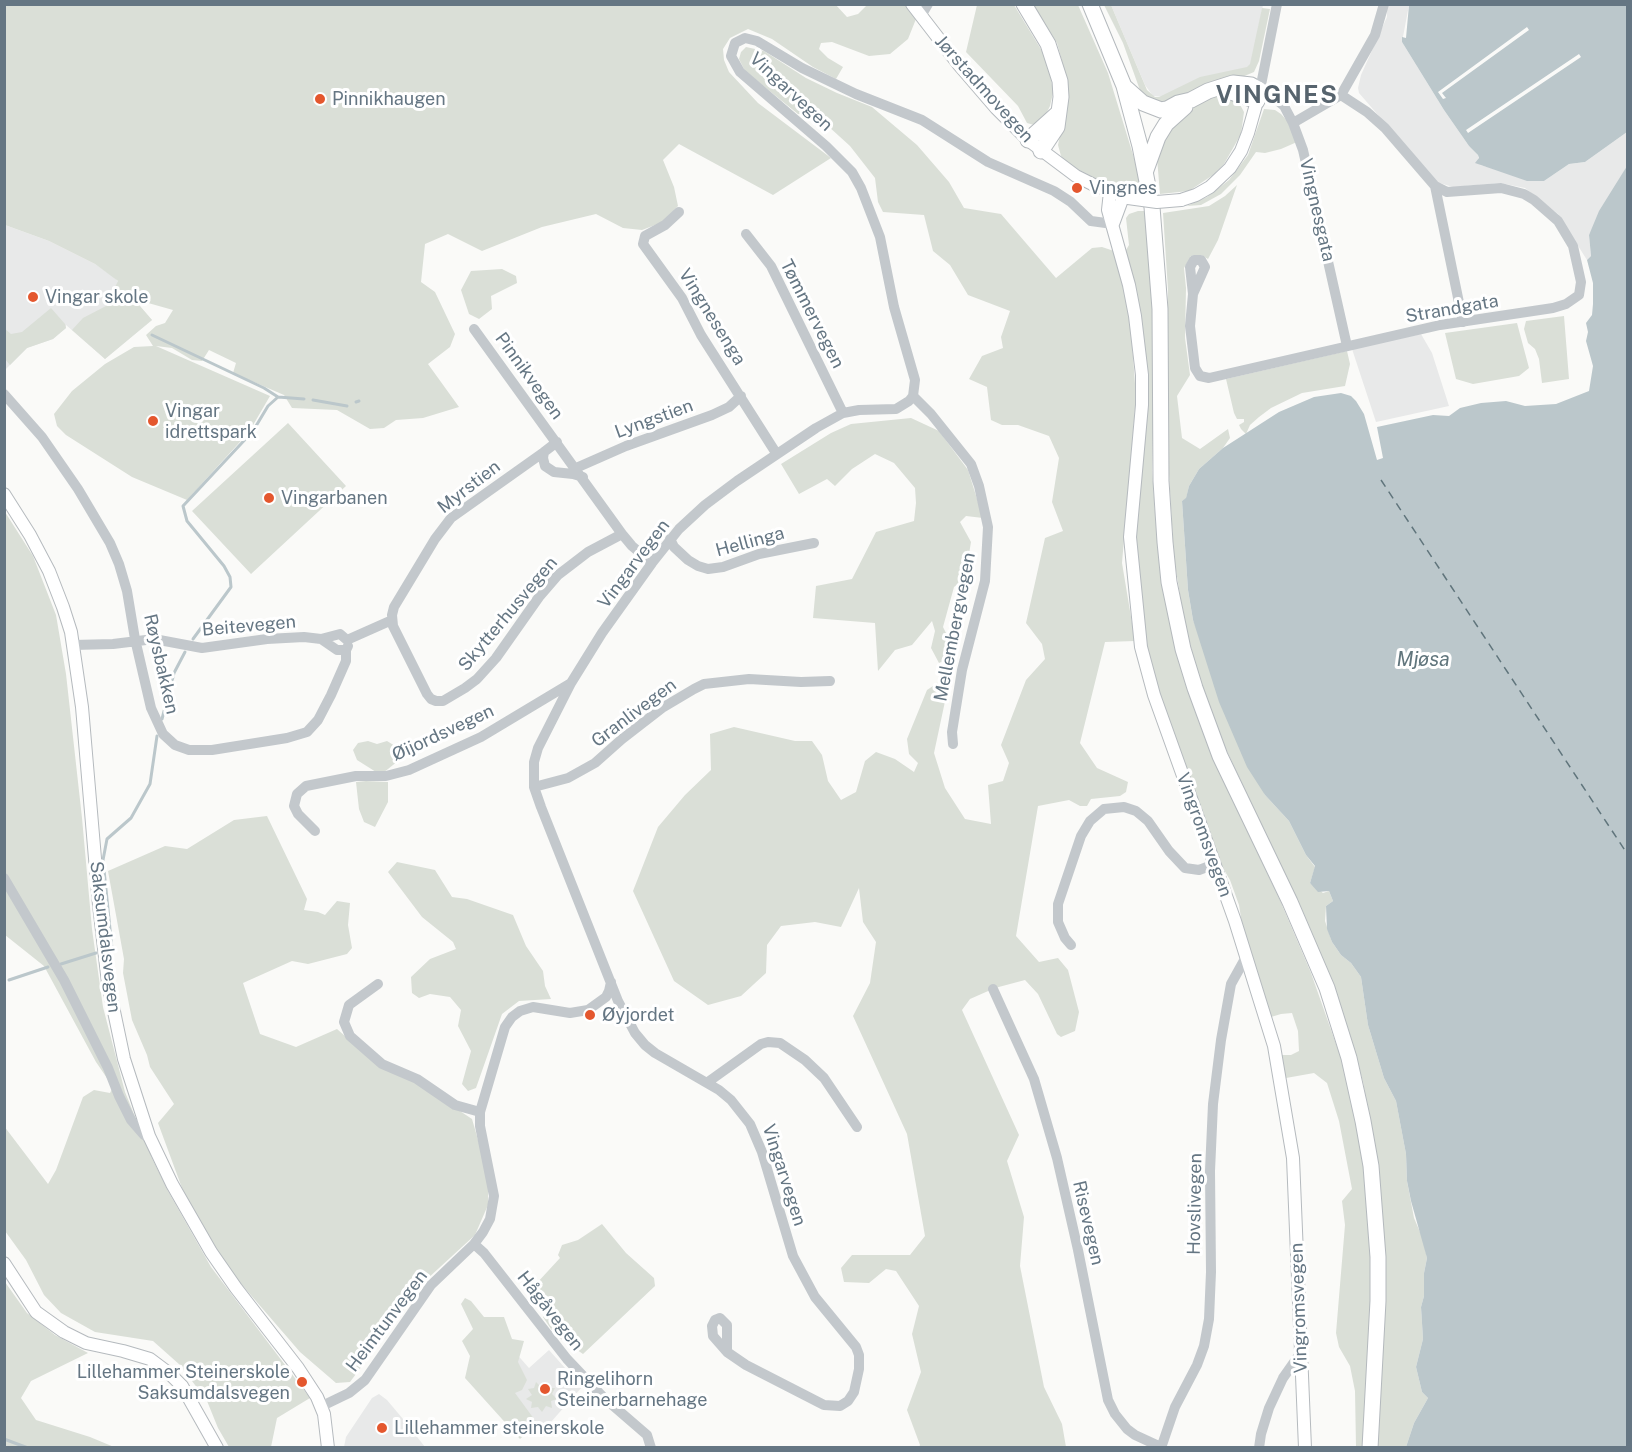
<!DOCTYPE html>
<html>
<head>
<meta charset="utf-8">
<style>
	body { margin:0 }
	#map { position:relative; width:1632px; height:1452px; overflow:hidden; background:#fafaf8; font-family:"Public Sans",sans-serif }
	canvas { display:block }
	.frame { position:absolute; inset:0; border:6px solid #657683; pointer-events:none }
</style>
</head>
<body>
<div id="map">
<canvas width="1632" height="1452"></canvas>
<div class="frame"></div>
</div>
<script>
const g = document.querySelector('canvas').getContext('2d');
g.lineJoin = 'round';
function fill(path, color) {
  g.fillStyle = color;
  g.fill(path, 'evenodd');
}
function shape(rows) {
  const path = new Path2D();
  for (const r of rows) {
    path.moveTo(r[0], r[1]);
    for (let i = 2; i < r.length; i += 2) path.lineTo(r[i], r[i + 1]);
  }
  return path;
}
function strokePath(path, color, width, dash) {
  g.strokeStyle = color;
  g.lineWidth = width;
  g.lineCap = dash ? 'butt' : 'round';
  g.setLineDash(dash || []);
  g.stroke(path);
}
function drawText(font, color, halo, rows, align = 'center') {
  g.font = font + ' "Public Sans",sans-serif';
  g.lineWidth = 6;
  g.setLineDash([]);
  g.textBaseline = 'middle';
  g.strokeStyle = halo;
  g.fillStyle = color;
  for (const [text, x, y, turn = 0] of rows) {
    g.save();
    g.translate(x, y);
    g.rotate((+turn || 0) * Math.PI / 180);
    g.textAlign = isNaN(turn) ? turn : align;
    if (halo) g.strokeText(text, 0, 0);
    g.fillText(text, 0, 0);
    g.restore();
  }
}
fill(shape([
	[1111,5,1263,5,1251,64,1247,69,1165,97,1153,96,1145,85],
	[1387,5,1409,5,1402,42,1444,110,1469,146,1478,155,1480,165,1544,181,1569,164,1585,162,1627,132,1627,166,1589,235,1591,256,1587,260,1558,214,1525,188,1500,183,1453,187,1436,182,1359,93,1358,88,1361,75,1387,17],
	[5,225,49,241,95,264,114,277,152,320,105,359,66,325,66,328,53,339,27,348,5,370],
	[1421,334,1432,353,1449,406,1376,422,1352,349],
	[549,1350,582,1387,543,1431,509,1391,514,1351,529,1368],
	[379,1394,387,1400,403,1419,425,1447,344,1447,346,1437,372,1398]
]), '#e8e9e9');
fill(shape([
	[835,4,847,17,858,14,867,5,905,4,916,19,908,39,890,54,869,56,832,42,821,43,819,49,828,58,843,67,836,79,813,67,772,39,748,29,730,38,723,49,724,60,729,72,758,103,831,158,773,195,679,144,663,160,674,187,678,206,663,222,642,230,623,228,596,214,542,227,482,251,448,234,425,244,421,282,435,292,455,334,450,347,428,364,459,407,423,418,396,420,384,428,370,429,337,410,292,408,284,395,233,373,236,363,209,350,202,361,192,360,172,348,156,346,270,396,249,432,187,500,132,477,66,435,57,426,54,414,72,391,105,364,134,347,153,346,146,335,156,326,165,323,173,310,134,299,152,320,105,359,72,330,83,318,106,306,118,281,95,264,49,241,5,225,5,5],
	[977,5,1014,5,1042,51,1050,70,1053,93,1050,106,1044,118,1034,125,1027,123,1018,106,966,52],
	[1033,5,1078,5,1108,73,1134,158,1142,193,1108,185,1071,166,1061,156,1058,145,1068,95,1067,79,1057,43],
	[1104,5,1111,5,1147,90,1155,97,1159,97,1200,77,1247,67,1250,64,1262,8,1270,9,1259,61,1254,72,1242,77,1209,82,1172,102,1155,104,1141,93,1123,43],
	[746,47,764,51,806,78,837,93,872,107,917,145,949,182,964,208,1001,214,1056,278,1092,248,1102,247,1114,251,1123,285,1130,316,1136,397,1122,563,1135,641,1105,642,1080,743,1097,768,1128,782,1126,792,1120,796,1091,799,1087,806,1080,806,1069,800,1038,806,1016,936,1039,962,1058,958,1068,970,1079,1012,1075,1031,1061,1037,1057,1034,1038,994,1025,980,995,988,970,999,962,1010,1019,1135,1007,1161,1024,1217,1020,1266,1044,1387,1062,1424,1066,1447,919,1447,920,1445,907,1410,921,1372,912,1334,919,1306,896,1271,886,1269,869,1283,844,1282,841,1268,852,1255,910,1255,925,1236,907,1134,853,1016,870,983,876,942,863,922,859,888,841,927,815,922,781,926,767,945,766,973,741,996,708,1005,674,981,633,891,658,827,685,795,711,770,710,734,734,727,795,741,812,741,822,755,828,781,841,800,856,792,865,761,876,752,895,759,914,772,918,763,909,754,907,739,927,690,939,682,947,692,934,753,945,788,965,819,991,824,988,785,1003,781,1009,763,1001,745,1026,680,1045,659,1042,644,1026,623,1045,538,1063,531,1052,502,1059,458,1049,436,1018,425,1002,425,991,420,987,387,969,379,982,356,1003,348,1001,337,1010,311,968,295,950,265,933,251,924,215,883,212,878,202,875,178,850,146,817,116,798,114,745,71,739,59,741,52],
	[1219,96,1238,101,1244,112,1241,134,1224,164,1213,175,1189,191,1160,194,1157,158,1165,133,1187,110,1212,97],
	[1264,109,1275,110,1281,114,1290,124,1297,142,1281,149,1265,153,1256,152,1240,175,1221,194,1201,205,1187,206,1207,197,1229,180,1248,155],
	[1237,185,1218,240,1208,259,1201,255,1191,256,1184,268,1186,288,1185,338,1190,375,1177,396,1182,438,1200,449,1228,429,1230,438,1223,448,1199,469,1189,486,1186,499,1182,501,1188,590,1193,620,1265,795,1289,821,1306,855,1315,867,1310,883,1323,893,1329,891,1333,901,1326,906,1325,921,1332,942,1341,955,1351,963,1361,977,1368,1025,1384,1078,1396,1101,1406,1154,1407,1181,1414,1218,1423,1239,1427,1258,1424,1273,1424,1296,1421,1307,1423,1339,1416,1367,1422,1392,1428,1398,1414,1423,1406,1447,1378,1447,1385,1262,1378,1173,1363,1082,1349,1031,1332,983,1312,934,1219,734,1198,676,1184,619,1174,558,1168,457,1168,290,1163,213,1209,206,1225,196],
	[1138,211,1146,211,1152,287,1154,393,1152,470,1156,525,1161,562,1213,758,1279,898,1311,973,1343,1064,1353,1106,1363,1160,1371,1261,1370,1339,1364,1447,1356,1447,1355,1391,1350,1366,1339,1347,1336,1333,1345,1225,1342,1201,1352,1189,1339,1121,1327,1083,1314,1073,1286,1078,1280,1055,1291,1055,1299,1051,1298,1031,1292,1013,1281,1014,1271,1017,1243,930,1239,905,1230,880,1220,863,1190,777,1156,688,1144,639,1135,526,1144,439,1126,250,1129,245,1126,218,1129,214],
	[502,269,516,276,517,283,491,296,492,309,479,319,469,314,461,290,471,271],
	[51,308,65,324,66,328,53,339,27,348,10,365,5,359,5,329,11,334,22,332],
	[1564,316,1569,379,1542,383,1539,359,1535,349,1528,343,1524,329,1526,321],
	[1517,323,1529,368,1519,376,1473,384,1456,379,1445,333],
	[1347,351,1350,364,1345,386,1302,393,1271,408,1259,417,1250,425,1246,434,1241,429,1239,425,1244,422,1244,419,1237,419,1234,413,1226,379],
	[911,418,939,431,968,470,983,518,966,516,960,522,971,542,965,578,954,587,943,627,947,635,943,661,939,663,931,648,935,631,932,621,912,645,895,650,878,671,875,623,813,618,816,586,852,579,876,532,914,521,916,503,915,488,894,463,875,454,852,469,835,486,827,479,799,494,781,464,831,433,851,424],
	[288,423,346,486,251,574,192,511],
	[5,512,33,556,56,615,66,674,82,818,92,929,103,1007,125,1092,152,1158,168,1191,211,1267,310,1398,277,1418,271,1447,229,1447,218,1428,207,1401,180,1365,153,1341,95,1332,61,1313,44,1295,26,1260,5,1231,4,1126,48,1184,56,1170,83,1097,94,1090,110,1093,113,1087,96,1062,44,966,5,935],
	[368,741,377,744,387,741,400,749,403,757,383,773,376,772,357,760,353,750,358,743],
	[366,781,388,782,388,802,375,827,364,822,359,809,356,782],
	[267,816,307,899,304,910,318,912,325,915,337,901,350,903,348,925,352,948,347,954,308,964,292,961,243,983,260,1034,296,1047,337,1029,380,1067,416,1082,472,1119,485,1164,488,1186,488,1205,475,1235,426,1280,350,1382,336,1383,300,1352,236,1278,203,1228,182,1188,158,1123,174,1104,150,1067,147,1055,132,1020,123,973,124,959,108,871,165,846,187,849,234,820],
	[397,862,435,870,452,897,467,899,513,915,526,946,543,971,545,986,551,999,519,1001,502,1014,476,1088,468,1091,462,1084,471,1051,458,1026,461,1010,450,997,430,994,419,998,412,993,411,977,430,959,456,949,453,942,422,917,388,872],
	[602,1224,626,1253,654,1278,655,1286,583,1354,555,1335,543,1317,551,1308,536,1284,560,1258,558,1255,562,1245,578,1240],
	[5,1282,27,1313,55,1335,88,1353,31,1381,21,1398,36,1420,90,1437,114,1447,5,1447],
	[465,1298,471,1301,484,1317,504,1317,512,1339,524,1341,518,1362,527,1380,522,1390,515,1393,537,1423,520,1439,465,1378,470,1356,462,1341,473,1329,461,1304],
	[536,1382,541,1387,547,1382,548,1388,555,1388,552,1394,557,1399,551,1401,552,1408,546,1406,542,1412,538,1407,531,1408,532,1402,526,1399,532,1395,528,1389,534,1388]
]), '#dadfd7');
fill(shape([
	[1409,5,1627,5,1627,132,1585,162,1569,164,1544,181,1527,181,1475,163,1479,158,1478,155,1469,146,1444,110,1402,42,1402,37,1406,38],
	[1627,166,1627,1447,1406,1447,1414,1423,1428,1398,1422,1392,1416,1367,1423,1339,1421,1307,1424,1296,1424,1273,1427,1258,1411,1201,1407,1181,1406,1154,1396,1101,1384,1078,1368,1025,1361,977,1351,963,1341,955,1332,942,1327,929,1326,906,1333,901,1329,891,1318,892,1310,883,1315,866,1306,855,1289,821,1265,795,1247,767,1219,702,1193,620,1188,590,1182,501,1186,498,1189,486,1199,469,1223,448,1279,412,1314,397,1341,393,1351,396,1356,401,1364,414,1377,460,1383,458,1377,427,1433,415,1449,416,1460,408,1481,403,1506,401,1525,406,1556,404,1589,391,1593,366,1586,341,1588,332,1586,323,1592,315,1593,304,1593,283,1587,260,1591,256,1589,235,1599,211]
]), '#bbc7cb');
fill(shape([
	[1527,27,1529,30,1442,93,1446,98,1443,99,1438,92],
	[1579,54,1581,57,1468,133,1466,130]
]), '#fafaf8');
strokePath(shape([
	[152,335,264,388,278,397],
	[313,400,347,406],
	[356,402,359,401],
	[193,639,231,587,230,577,224,566,187,521,183,506,253,431,268,406,278,397,304,399],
	[162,719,174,673,185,652],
	[112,949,103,860,107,839,131,818,150,784,157,736],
	[61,964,96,953],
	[9,980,48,967],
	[4,1439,28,1448]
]), '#bbc7cb', 3);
strokePath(shape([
	[1381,480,1628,855]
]), '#60757c', 1.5, [8, 6]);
const major = shape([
	[912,4,959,65,996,108,1028,140,1076,176,1094,185,1128,198],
	[1110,192,1108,210,1129,285,1135,316,1142,375,1142,405,1130,537,1141,647,1154,695,1235,921,1274,1046,1293,1158,1305,1448],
	[1181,200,1196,195,1210,187,1230,168,1241,151,1248,133,1259,94],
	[1113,224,1123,197],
	[4,494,30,535,49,571,63,607,71,632,82,707,99,905,108,983,124,1059,149,1136,172,1184,211,1252,236,1288,298,1368,317,1397,324,1414,328,1448],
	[4,1263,36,1312,64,1332,86,1343,123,1351,150,1359,170,1374,182,1386,217,1448]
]);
const highway = shape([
	[1024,4,1048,44,1060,81,1061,97,1057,127,1041,151],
	[1090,4,1124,86,1140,146,1152,207,1160,309,1161,481,1165,542,1169,582,1183,649,1195,688,1220,756,1290,902,1327,988,1349,1058,1363,1121,1371,1166,1378,1257,1378,1301,1370,1448],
	[1125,87,1143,103,1161,110,1167,109,1178,103,1191,100,1208,91,1233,83,1251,85,1260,90],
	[1219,88,1257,101],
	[1028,140,1058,113],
	[1146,170,1158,137,1166,124,1185,107]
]);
strokePath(major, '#b5babe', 14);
strokePath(highway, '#b4b9bd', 17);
strokePath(shape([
	[1277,4,1260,90,1273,97,1284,106,1293,123,1303,150,1347,346],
	[1384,4,1375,35,1341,95,1367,112,1385,128,1435,186,1463,322],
	[921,16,928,4],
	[1293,123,1341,95],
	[679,212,665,225,645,236,643,244,682,298,701,335,776,453],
	[746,234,771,266,843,413],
	[1193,294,1205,267,1201,260,1194,260,1190,267,1193,294,1190,326,1195,368,1200,376,1209,378,1440,325,1553,308,1566,304,1579,295,1581,282,1573,246,1558,221,1534,200,1524,194,1501,188,1447,192,1435,186],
	[474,329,622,534,632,546,652,563],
	[4,394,42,437,78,489,110,543,119,564,127,591,135,639,151,708,163,734,175,745,189,750,212,750,287,738,307,732,318,720,331,695,346,661,346,650],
	[913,396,931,414,971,464,979,486,988,527,985,581,962,670,952,732,953,744],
	[557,442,544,452,543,458,545,466,554,472,573,474,583,477],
	[544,452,451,518,435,539,394,607,392,615,393,626,427,694,431,699,436,701,443,701,465,688,477,679,496,658,539,597,558,575,588,552,622,534],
	[576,468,626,446,712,415,729,407,741,396],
	[670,539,674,547,688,560,698,566,708,569,723,567,759,554,814,543],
	[321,639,337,650,346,650,348,646],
	[347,640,392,620],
	[73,645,113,644,154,639,202,648,267,639,304,637,321,639,340,634,347,640],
	[534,787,568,778,595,763,622,739,662,708,694,689,704,684,749,679,801,682,830,681],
	[315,831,298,814,294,806,297,794,306,786,356,776,386,776,409,770,481,737,571,683],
	[4,878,64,980,108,1068,119,1096,131,1120,144,1135,149,1136],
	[1071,945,1065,938,1058,922,1058,904,1081,836,1090,821,1104,809,1124,807,1136,811,1148,821,1169,851,1185,868,1199,870,1215,864],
	[378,984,349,1005,344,1022,350,1036,382,1064,417,1079,455,1105,480,1112],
	[993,989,1034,1079,1057,1158,1078,1250,1108,1400,1115,1414,1127,1429,1135,1435,1161,1447],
	[708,1082,761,1044,768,1042,780,1043,805,1060,824,1078,857,1127],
	[474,1244,484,1253,567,1359,603,1397,647,1435,651,1448],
	[727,1352,727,1325,720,1318,715,1320,712,1326,713,1336,727,1352,746,1365,824,1405,840,1406,848,1401,854,1392,859,1369,859,1355,856,1347,815,1297,793,1256,762,1152,750,1124,731,1100,719,1090,655,1053,645,1045,635,1033,618,1001,541,807,534,787,534,762,538,748,571,683,602,633,652,563,679,529,705,505,737,481,816,428,843,413,859,410,896,409,909,401,913,396,915,380,894,307,880,237,861,188,852,172,826,146,740,72,731,56,735,43,745,38,757,41,802,68,856,94,922,120,988,162,1054,191,1071,202,1091,221,1113,224],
	[322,1406,349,1393,365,1380,431,1285,474,1244,483,1232,490,1219,494,1196,480,1126,480,1112,505,1027,512,1017,520,1011,533,1007,570,1013,588,1010,606,997,609,991,611,982],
	[1161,1448,1175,1407,1197,1365,1204,1346,1209,1319,1211,1272,1210,1171,1213,1104,1221,1040,1231,984,1246,957],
	[1259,1448,1261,1434,1269,1408,1283,1378,1302,1351]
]), '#c3c8cc', 10);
strokePath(major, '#fff', 12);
strokePath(highway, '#fff', 15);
const majorBridge = shape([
	[1128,198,1157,202,1181,200]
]);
strokePath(majorBridge, '#b5babe', 14, []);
strokePath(majorBridge, '#fff', 12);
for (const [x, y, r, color] of [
	[320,99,6,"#e4572e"],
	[1077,188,6,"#e4572e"],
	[33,297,6,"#e4572e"],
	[153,421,6,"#e4572e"],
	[269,498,6,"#e4572e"],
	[590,1015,6,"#e4572e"],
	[302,1382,6,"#e4572e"],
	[545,1389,6,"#e4572e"],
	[382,1428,6,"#e4572e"]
]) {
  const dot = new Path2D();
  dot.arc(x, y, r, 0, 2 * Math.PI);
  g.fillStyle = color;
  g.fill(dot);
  strokePath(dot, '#fff', 2);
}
drawText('18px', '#657683', '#fff', [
	["Jørstadmovegen",984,89,48],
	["Vingarvegen",791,92,43],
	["Vingnesgata",1317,210,77],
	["Strandgata",1452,309,-10],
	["Tømmervegen",812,314,63],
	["Vingnesenga",712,317,58],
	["Pinnikvegen",529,376,54],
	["Lyngstien",654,419,-20],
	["Myrstien",469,487,-38],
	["Hellinga",750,542,-15],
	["Vingarvegen",634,564,-53],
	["Skytterhusvegen",508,614,-50],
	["Beitevegen",249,626,-5],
	["Mellembergvegen",955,627,-79],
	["Røysbakken",161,664,77],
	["Granlivegen",634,713,-37],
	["Øijordsvegen",443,733,-25],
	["Vingromsvegen",1204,835,70],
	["Saksumdalsvegen",105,937,83],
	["Vingarvegen",784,1175,72],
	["Hovslivegen",1195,1204,-89],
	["Risevegen",1088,1223,77],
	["Vingromsvegen",1299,1308,-92],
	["Hågåvegen",550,1311,52],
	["Heimtunvegen",387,1321,-53]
]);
drawText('18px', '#657683', '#fff', [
	["Pinnikhaugen",332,99],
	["Vingnes",1089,188],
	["Vingar skole",45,297],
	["Vingar",165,411],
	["idrettspark",165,432],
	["Vingarbanen",281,498],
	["Øyjordet",602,1015],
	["Lillehammer Steinerskole",290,1372,"right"],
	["Saksumdalsvegen",290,1393,"right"],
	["Ringelihorn",557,1379],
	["Steinerbarnehage",557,1400],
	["Lillehammer steinerskole",394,1428]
], 'left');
drawText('italic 20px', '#60757c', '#fff', [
	["Mjøsa",1423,660]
]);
g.letterSpacing = '1.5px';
drawText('bold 24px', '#57646e', '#fff', [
	["VINGNES",1277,96]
]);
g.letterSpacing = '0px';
</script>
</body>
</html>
